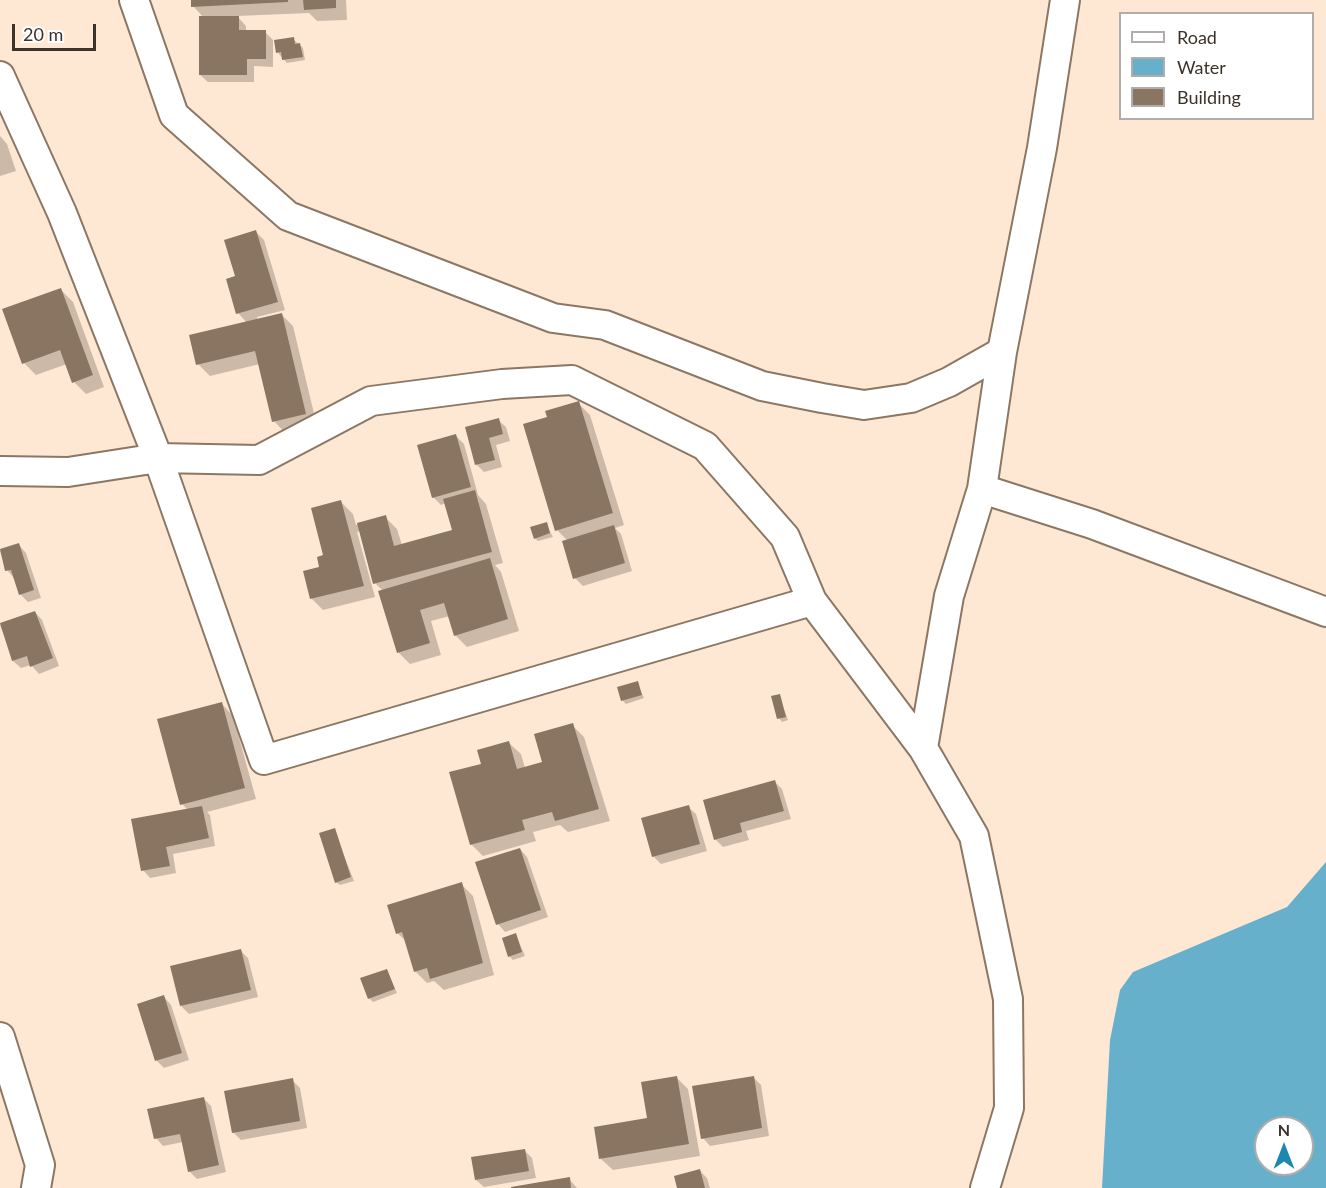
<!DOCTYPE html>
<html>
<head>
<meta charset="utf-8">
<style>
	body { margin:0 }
	#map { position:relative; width:1326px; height:1188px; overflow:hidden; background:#ffe8d3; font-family:Lato,sans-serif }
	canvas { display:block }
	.legend { position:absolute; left:1119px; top:12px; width:195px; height:108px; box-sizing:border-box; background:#fff; border:2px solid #b1adaa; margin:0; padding:8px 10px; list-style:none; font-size:18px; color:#3b332a }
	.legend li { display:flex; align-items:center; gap:12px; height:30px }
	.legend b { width:30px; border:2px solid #b1adaa }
	.north { position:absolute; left:1254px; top:1116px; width:60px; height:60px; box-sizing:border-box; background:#fff; border:2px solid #b1adaa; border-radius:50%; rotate:0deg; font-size:16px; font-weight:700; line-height:24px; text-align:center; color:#3b332a }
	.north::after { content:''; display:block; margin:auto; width:21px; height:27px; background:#1b88af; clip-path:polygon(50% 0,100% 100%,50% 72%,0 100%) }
	.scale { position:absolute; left:12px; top:24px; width:84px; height:27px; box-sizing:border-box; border:3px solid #3b332a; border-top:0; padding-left:8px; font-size:18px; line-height:21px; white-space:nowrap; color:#3b332a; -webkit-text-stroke:4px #fff; paint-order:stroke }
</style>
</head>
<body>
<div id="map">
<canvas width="1326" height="1188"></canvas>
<ul class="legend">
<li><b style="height:8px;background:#fff"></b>Road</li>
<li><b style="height:16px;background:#67b0cc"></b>Water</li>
<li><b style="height:16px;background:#897562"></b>Building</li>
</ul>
<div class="north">N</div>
<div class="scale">20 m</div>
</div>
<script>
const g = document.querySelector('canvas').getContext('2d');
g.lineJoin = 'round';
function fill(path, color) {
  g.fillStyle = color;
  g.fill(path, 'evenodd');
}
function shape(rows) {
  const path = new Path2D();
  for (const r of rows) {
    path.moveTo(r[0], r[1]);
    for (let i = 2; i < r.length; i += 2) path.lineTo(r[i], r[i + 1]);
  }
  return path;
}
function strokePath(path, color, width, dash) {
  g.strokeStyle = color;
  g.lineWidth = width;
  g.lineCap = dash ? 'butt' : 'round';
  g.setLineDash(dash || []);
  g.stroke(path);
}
fill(shape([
	[1326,862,1326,1188,1102,1188,1110,1040,1120,990,1133,972,1287,907],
	[1266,1128,1302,1128,1302,1164,1266,1164]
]), '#67b0cc');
fill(shape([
	[193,0,346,0,347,20,317,21,309,13,237,16,246,26,246,32,265,32,273,40,273,67,254,66,254,82,208,82,200,75,204,18,193,6],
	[293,39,303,48,305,60,287,63,278,53],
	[0,136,7,144,16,171,0,176],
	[256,232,264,240,285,310,257,317,258,320,281,314,293,326,317,426,285,433,274,421,260,364,210,376,198,364,247,323,238,313,236,277],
	[61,290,73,302,104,387,86,394,74,382,67,364,36,375,24,363],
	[578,403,590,415,624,525,615,528,621,534,632,571,583,586,575,578,568,541,557,530],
	[498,420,506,427,510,441,496,445,502,467,484,472,476,464,467,428],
	[456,436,464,444,478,495,486,504,503,563,495,565,501,572,519,631,467,647,455,635,450,616,431,621,441,655,410,664,398,652,383,591,375,583,360,531,357,532,375,597,323,610,312,599,341,502,353,514,356,525,385,517,397,529,402,545,454,531,446,503,441,505,433,497],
	[546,524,553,537,538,541,535,538],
	[19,545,26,553,41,598,28,602,20,594,14,578,7,570,0,551],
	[35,612,42,620,59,666,39,674,31,665,21,668,13,661,0,625],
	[637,683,644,698,626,704,622,700],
	[779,695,788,720,782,722,779,718],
	[222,704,233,716,256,799,207,812,210,815,215,846,173,854,176,873,150,878,143,870,188,810,182,804],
	[572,725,584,737,610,821,568,832,560,825,533,832,536,841,483,856,471,844,483,765,509,743,521,754,525,768,544,763],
	[774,781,782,789,791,819,746,831,749,840,723,847,715,839],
	[688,807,696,814,707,851,661,864,653,856],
	[334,830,354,881,340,885,336,882],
	[520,849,527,857,548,917,505,932,498,924],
	[461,884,473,896,494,975,444,990,434,981,427,983,415,971,406,941,397,933],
	[516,935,525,956,513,960,509,956],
	[241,951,248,958,258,997,189,1014,181,1006],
	[386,970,397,993,373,1002,369,998],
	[164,997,171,1005,189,1060,164,1068,156,1060],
	[676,1077,688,1089,700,1156,613,1170,601,1159,649,1119],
	[753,1077,761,1085,769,1136,710,1146,703,1138],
	[292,1080,300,1088,307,1128,241,1140,233,1132],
	[203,1098,211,1106,226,1172,197,1179,189,1171,183,1142,163,1146,156,1138],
	[524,1150,532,1158,536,1178,484,1187,476,1180],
	[699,1170,707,1178,710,1188,679,1188],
	[569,1179,577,1188,512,1188]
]), '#0003');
fill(shape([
	[191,0,288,0,288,2,191,7],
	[303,0,336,0,336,8,304,10],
	[199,16,239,16,239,30,266,30,266,59,247,59,247,75,199,75],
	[294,37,295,44,300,43,303,57,282,60,281,52,276,53,274,40],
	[256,230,278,302,236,314,226,279,235,276,224,240],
	[61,288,93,375,72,383,60,350,22,364,2,309],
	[282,313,306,414,272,422,255,351,196,365,189,335],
	[579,401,613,513,555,531,523,424,547,417,545,411],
	[499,418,503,434,489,438,495,460,475,465,465,427],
	[456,434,471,487,432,498,417,445],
	[475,490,492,552,373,584,357,523,386,515,394,546,452,530,443,499],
	[341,500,364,586,310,599,303,571,319,567,317,557,323,555,311,508],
	[547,522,550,533,534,539,530,527],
	[614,525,625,563,573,579,562,541],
	[19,543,34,590,19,595,11,570,5,571,0,549],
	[490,558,508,619,454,636,444,603,420,610,430,643,397,653,378,591],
	[35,611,53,658,30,667,27,656,12,661,0,623],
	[638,681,642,695,621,701,617,687],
	[780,694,786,717,777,719,771,696],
	[222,702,245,788,180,805,157,719],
	[573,723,599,809,555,821,552,812,522,820,525,830,470,845,449,772,481,764,477,750,509,741,517,769,542,762,534,734],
	[775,780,784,811,740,823,742,832,714,840,703,800],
	[689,805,700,844,652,857,641,818],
	[202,806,209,838,166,847,170,866,141,871,131,819],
	[335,828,351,877,335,883,319,833],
	[520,848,541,910,496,925,475,862],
	[462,882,483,963,430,979,427,968,414,972,402,932,396,934,387,905],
	[516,933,522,952,508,957,502,938],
	[241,949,251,990,180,1006,170,966],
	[387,969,395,989,368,999,360,978],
	[164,995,182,1053,155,1061,137,1004],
	[677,1076,689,1144,599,1159,594,1127,647,1118,641,1082],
	[754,1076,762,1128,701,1139,692,1086],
	[293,1078,300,1121,232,1133,224,1091],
	[204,1097,219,1165,188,1172,180,1134,154,1139,147,1109],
	[525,1149,529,1171,475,1180,471,1157],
	[700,1169,705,1188,677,1188,674,1176],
	[570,1177,571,1188,511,1188,511,1187]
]), '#897562');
const minor = shape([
	[134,0,174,115,288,216,553,318,605,325,762,386,822,398,864,405,911,398,949,382,1002,352],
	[1065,0,1042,148,1002,352,982,489,1092,524,1326,612],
	[0,76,62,213,158,458,264,760,812,601],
	[0,471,68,472,158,458,259,460,371,401,502,384,572,380,705,446,785,537,812,601,923,748,974,836,1008,999,1009,1108,985,1188],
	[923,748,949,596,982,489],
	[0,1037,40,1165,36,1188]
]);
strokePath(minor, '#8b7764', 32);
strokePath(minor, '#fff', 28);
</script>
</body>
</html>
